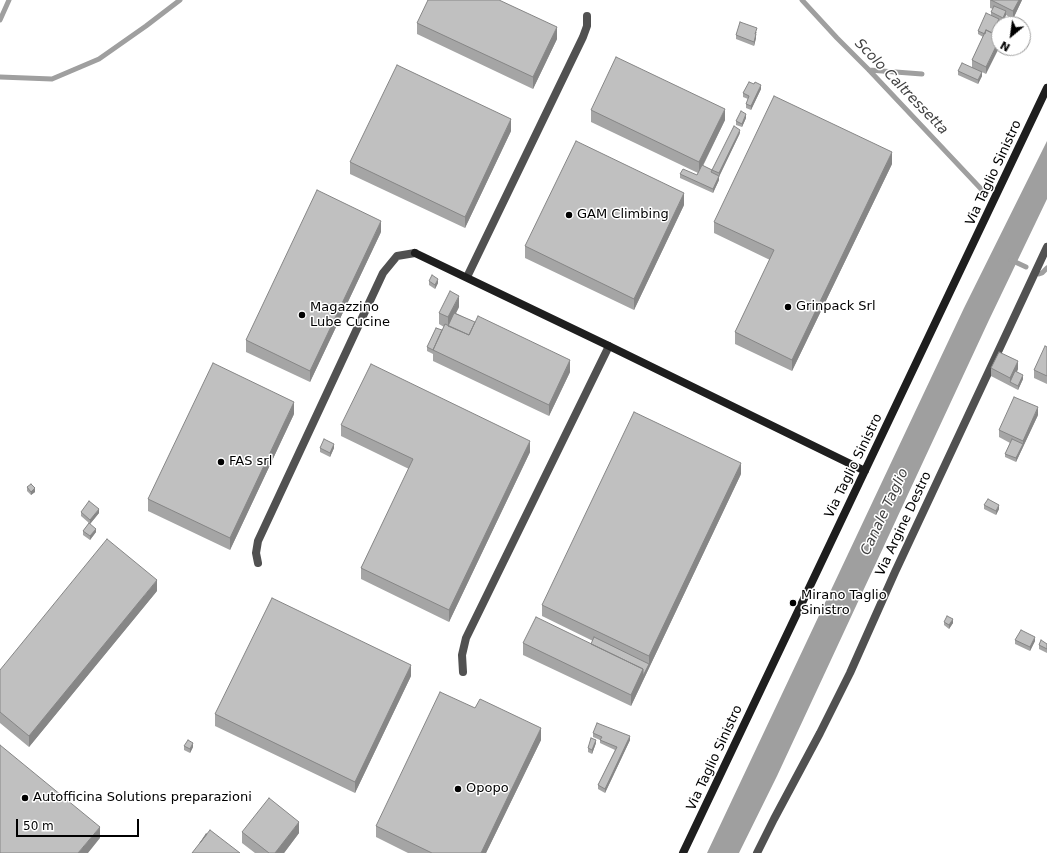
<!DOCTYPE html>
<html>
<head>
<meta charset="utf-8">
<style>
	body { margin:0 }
	#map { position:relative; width:1047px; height:853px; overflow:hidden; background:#fff; font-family:"DejaVu Sans",sans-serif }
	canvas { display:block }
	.north { position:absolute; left:991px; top:16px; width:40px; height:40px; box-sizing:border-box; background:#fff; border:1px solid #999; border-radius:50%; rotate:209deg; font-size:11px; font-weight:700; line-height:16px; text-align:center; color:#000 }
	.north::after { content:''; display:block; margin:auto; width:14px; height:18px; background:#000; clip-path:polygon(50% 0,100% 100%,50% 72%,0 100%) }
	.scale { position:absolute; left:16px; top:819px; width:123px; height:18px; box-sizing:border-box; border:2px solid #000; border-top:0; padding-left:5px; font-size:12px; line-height:14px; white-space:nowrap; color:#000; -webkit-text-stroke:3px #fff; paint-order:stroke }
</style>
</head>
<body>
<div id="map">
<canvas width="1047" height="853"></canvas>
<div class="north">N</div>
<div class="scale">50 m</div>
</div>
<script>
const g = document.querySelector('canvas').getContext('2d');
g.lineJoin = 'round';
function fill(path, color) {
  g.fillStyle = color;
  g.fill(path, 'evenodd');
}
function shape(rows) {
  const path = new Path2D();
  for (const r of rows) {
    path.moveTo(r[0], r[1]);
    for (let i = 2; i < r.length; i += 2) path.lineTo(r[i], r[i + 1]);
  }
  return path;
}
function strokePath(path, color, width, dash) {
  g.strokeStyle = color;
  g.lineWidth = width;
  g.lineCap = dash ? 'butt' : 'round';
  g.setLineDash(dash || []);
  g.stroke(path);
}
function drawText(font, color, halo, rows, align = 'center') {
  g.font = font + ' "DejaVu Sans",sans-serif';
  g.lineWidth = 3;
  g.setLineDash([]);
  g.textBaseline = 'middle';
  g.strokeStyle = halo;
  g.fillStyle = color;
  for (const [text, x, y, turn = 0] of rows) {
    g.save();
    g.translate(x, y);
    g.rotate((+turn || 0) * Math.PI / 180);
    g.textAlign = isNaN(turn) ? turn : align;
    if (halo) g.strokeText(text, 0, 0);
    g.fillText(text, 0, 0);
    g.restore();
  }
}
fill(shape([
	[1047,141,1047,199,989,320,777,776,739,853,707,853,964,308]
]), '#9f9f9f');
strokePath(shape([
	[802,0,837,38,869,70,983,191],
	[0,20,9,0],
	[869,70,922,74],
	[0,77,52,79,99,59,146,26,180,0],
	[1011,260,1026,267],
	[1035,272,1039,274,1042,273,1047,268]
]), '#9f9f9f', 5);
strokePath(shape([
	[467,277,583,37,587,26,587,16],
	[258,563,256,553,258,541,383,273,397,256,415,253],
	[463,672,462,655,466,638,609,346],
	[757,853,774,819,820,733,850,673,895,572,1047,247]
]), '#515151', 8);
strokePath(shape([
	[415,253,609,346,865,471],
	[683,853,1047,88]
]), '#1e1e1e', 8);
fill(shape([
	[990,0,1022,0,1013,19,1006,15,1003,22,999,20,999,23,994,34,986,74,982,72,982,76,978,84,958,75,958,71,972,67,972,60,983,37,978,34,978,31,991,15,991,12,993,9,990,8],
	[417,23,557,39,533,89,417,34],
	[757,32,756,34,756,38,754,46,736,39,736,35],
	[761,89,751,110,746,108,746,104,748,99,743,97,743,93],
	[591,110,725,120,703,166,712,170,740,133,719,176,719,180,713,193,680,178,680,174,697,175,698,173,591,122],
	[746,118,742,127,736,125,736,121],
	[511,131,465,228,350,174,350,162],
	[892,164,792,371,735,344,735,332,770,260,714,233,714,222],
	[684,205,634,310,525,258,525,246],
	[381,232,310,382,246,352,246,340],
	[429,281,438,283,435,289,429,285],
	[459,307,456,313,570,372,549,416,433,361,433,354,427,351,427,347,442,330,444,327,439,324,439,313],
	[1047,347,1047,384,1034,378,1034,370],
	[991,368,1018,369,1017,372,1023,379,1018,390,991,376],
	[294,414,230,550,148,511,148,499],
	[1038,415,1016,462,1005,457,1005,454,1010,443,999,437,999,430],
	[341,425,530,452,449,622,361,579,361,568,409,469,341,436],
	[320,448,334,448,330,457,320,452],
	[741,474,631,706,523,655,523,643,591,644,593,641,542,616,542,605],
	[27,487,35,492,31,495,27,491],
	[984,505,999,509,996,515,984,509],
	[81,512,99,513,90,524,96,532,90,540,83,535,83,531,89,523,81,516],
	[157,591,29,747,0,723,0,670],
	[944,622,953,623,949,629,944,625],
	[1015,640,1035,641,1030,651,1015,644],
	[1047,644,1047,653,1039,649,1039,645],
	[411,676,355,793,215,726,215,714],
	[475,708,541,740,486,853,408,853,376,837,376,826],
	[593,733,630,740,605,793,598,789,598,785,615,750,600,743,600,740,593,737],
	[596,743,592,754,588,752,588,748],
	[184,746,193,747,190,753,184,750],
	[242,832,299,833,284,853,255,853,242,843]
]), '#a5a5a5');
fill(shape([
	[1019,0,1022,0,1013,19,1013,11],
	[1006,11,1006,15,1003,22,1003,18],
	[999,19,999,23,991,40,991,36],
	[557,27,557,39,533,89,533,77],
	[756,34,756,38,754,46,754,42],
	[999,40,999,48,986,74,986,67],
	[982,72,982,76,978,84,978,80],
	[761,85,761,89,751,110,751,106],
	[725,109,725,120,699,173,699,162],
	[746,114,746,118,742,127,742,124],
	[511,119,511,131,465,228,465,217],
	[740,130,740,133,719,177,719,173],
	[892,152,892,164,792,371,792,360],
	[719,176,719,180,713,193,713,189],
	[684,193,684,205,634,310,634,299],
	[381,221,381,232,310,382,310,371],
	[438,279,438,283,435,289,435,285],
	[459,296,459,307,448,329,448,317],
	[570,360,570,372,549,416,549,405],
	[1018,361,1018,369,1011,382,1010,382,1010,378],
	[1023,375,1023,379,1018,390,1018,386],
	[294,402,294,414,230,550,230,538],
	[1038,407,1038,415,1016,462,1016,458,1023,444,1023,441],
	[530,441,530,452,449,622,449,610],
	[334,444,334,448,330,457,330,453],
	[741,463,741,474,649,668,649,656],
	[35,488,35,492,31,495,31,492],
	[999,505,999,509,996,515,996,511],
	[99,509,99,513,90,524,90,520],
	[96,529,96,532,90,540,90,536],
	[157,580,157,591,29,747,29,736],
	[953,619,953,623,949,629,949,625],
	[1035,637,1035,641,1030,651,1030,647],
	[649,664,649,668,631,706,631,695,643,669],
	[411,665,411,676,355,793,355,782],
	[541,728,541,740,486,853,481,853],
	[630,736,630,740,605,793,605,789],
	[596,740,596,743,592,754,592,750],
	[193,743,193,747,190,753,190,749],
	[299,822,299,833,284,853,275,853],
	[100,827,100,838,88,853,78,853]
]), '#868686');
const building = shape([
	[428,0,499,0,557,27,533,77,417,23,428,0],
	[991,0,1019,0,1013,11,991,0],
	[994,6,1006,11,1003,18,991,12,994,6],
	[986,13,999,19,992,33,986,30,985,34,978,31,986,13],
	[740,22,757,28,755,34,756,34,754,42,736,35,740,22],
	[986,30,999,36,999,40,986,67,972,60,986,30],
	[616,57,725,109,699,162,591,110,616,57],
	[962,63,982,72,978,80,958,71,962,63],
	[397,65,511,119,465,217,350,162,397,65],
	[749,82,754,84,755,82,761,85,751,106,746,104,749,96,743,93,749,82],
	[774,96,892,152,792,360,735,332,774,250,714,222,774,96],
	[741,111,746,114,742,124,736,121,741,111],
	[734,126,740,130,719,173,712,170,711,172,719,176,713,189,680,174,683,169,697,175,702,165,712,170,734,126],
	[576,141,684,193,634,299,525,246,576,141],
	[317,190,381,221,310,371,246,340,317,190],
	[432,275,438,279,435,285,429,281,432,275],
	[450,291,459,296,448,317,439,313,450,291],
	[454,313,475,322,469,335,448,326,454,313],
	[478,316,570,360,549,405,433,350,445,324,469,335,478,316],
	[436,328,442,330,433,350,427,347,436,328],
	[1045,346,1047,347,1047,376,1034,370,1045,346],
	[999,352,1018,361,1010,378,991,368,999,352],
	[213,363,294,402,230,538,148,499,213,363],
	[371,364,530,441,449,610,361,568,413,459,341,425,371,364],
	[1015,371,1023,375,1018,386,1010,382,1015,371],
	[1014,397,1038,407,1023,441,999,430,1014,397],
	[634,412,741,463,649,656,542,605,634,412],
	[324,439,334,444,330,453,320,448,324,439],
	[1012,439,1023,444,1016,458,1005,454,1012,439],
	[31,484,35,488,31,492,27,487,31,484],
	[988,499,999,505,996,511,984,505,988,499],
	[89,501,99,509,90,520,81,512,89,501],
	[89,523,96,529,90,536,83,531,89,523],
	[107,539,157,580,29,736,0,712,0,670,107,539],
	[272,598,411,665,355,782,215,714,272,598],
	[947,616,953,619,949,625,944,622,947,616],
	[536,617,643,669,631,695,523,643,536,617],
	[1021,630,1035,637,1030,647,1015,640,1021,630],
	[594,637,649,664,643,676,643,669,591,644,594,637],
	[1041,640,1047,644,1047,649,1039,645,1041,640],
	[440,692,475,708,480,699,541,728,481,853,432,853,376,826,440,692],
	[597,723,630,736,605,789,598,785,617,747,600,740,602,737,593,733,597,723],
	[591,738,596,740,592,750,588,748,591,738],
	[188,740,193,743,190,749,184,746,188,740],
	[0,745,100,827,78,853,0,853,0,745],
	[269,798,299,822,275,853,269,853,242,832,269,798],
	[210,830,240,853,192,853,210,830],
	[206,834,207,834,200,843,206,834]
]);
fill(building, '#c0c0c0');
strokePath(building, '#868686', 1);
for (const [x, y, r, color] of [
	[569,215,4,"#000"],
	[788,307,4,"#000"],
	[302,315,4,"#000"],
	[221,462,4,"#000"],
	[793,603,4,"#000"],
	[458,789,4,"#000"],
	[25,798,4,"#000"]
]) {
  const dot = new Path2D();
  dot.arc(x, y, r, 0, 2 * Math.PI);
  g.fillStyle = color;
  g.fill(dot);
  strokePath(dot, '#fff', 1.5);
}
drawText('13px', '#000', '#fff', [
	["Via Taglio Sinistro",994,173,-65],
	["Via Taglio Sinistro",854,466,-64],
	["Via Argine Destro",904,524,-65],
	["Via Taglio Sinistro",715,758,-65]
]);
drawText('13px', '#000', '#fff', [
	["GAM Climbing",577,215],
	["Grinpack Srl",796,307],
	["Magazzino",310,308],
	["Lube Cucine",310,323],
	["FAS srl",229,462],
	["Mirano Taglio",801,596],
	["Sinistro",801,611],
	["Opopo",466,789],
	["Autofficina Solutions preparazioni",33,798]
], 'left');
drawText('italic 14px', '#404040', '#fff', [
	["Scolo Caltressetta",901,87,46],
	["Canale Taglio",885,512,-65]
]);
</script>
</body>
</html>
